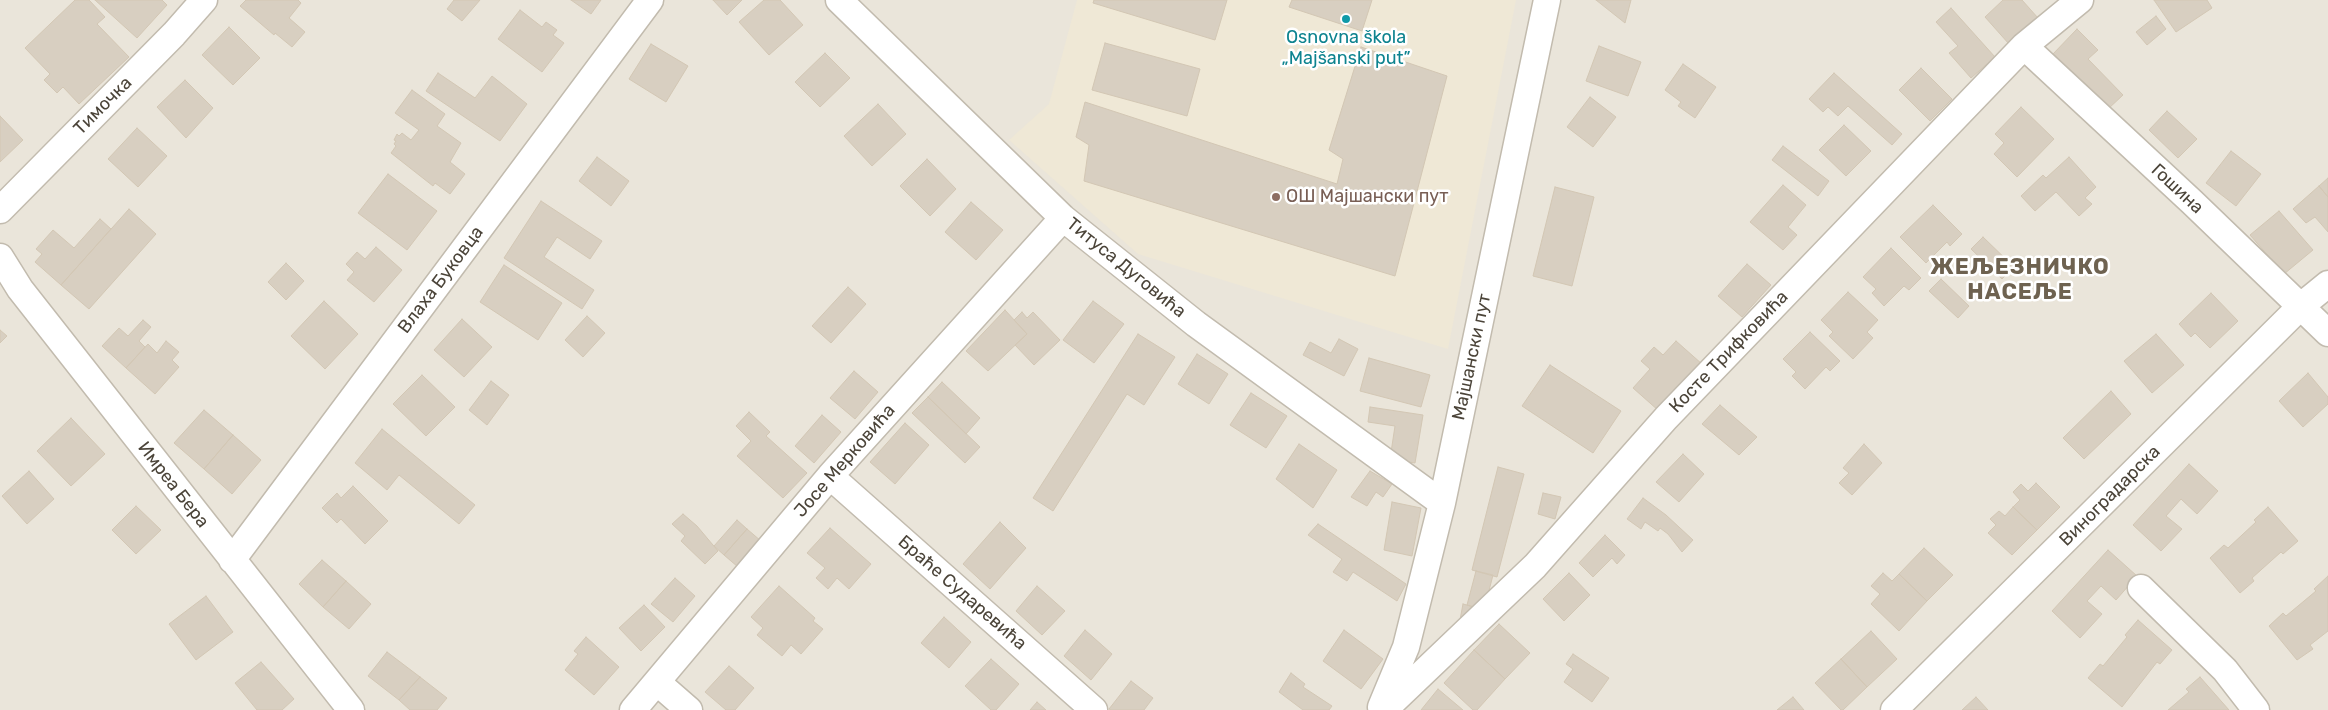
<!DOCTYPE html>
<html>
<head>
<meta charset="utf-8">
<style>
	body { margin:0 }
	canvas { display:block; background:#f6f3ec }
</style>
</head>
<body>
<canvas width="2328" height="710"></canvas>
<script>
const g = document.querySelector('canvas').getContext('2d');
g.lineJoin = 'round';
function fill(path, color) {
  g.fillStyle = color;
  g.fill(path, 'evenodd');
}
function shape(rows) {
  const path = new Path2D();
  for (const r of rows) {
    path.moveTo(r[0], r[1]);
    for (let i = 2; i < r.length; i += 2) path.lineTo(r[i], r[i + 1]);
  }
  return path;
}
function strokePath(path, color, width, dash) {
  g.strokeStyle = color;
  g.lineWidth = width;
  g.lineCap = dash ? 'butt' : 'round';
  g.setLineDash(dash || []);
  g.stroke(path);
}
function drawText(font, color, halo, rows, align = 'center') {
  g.font = font + ' Rubik,sans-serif';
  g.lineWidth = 5;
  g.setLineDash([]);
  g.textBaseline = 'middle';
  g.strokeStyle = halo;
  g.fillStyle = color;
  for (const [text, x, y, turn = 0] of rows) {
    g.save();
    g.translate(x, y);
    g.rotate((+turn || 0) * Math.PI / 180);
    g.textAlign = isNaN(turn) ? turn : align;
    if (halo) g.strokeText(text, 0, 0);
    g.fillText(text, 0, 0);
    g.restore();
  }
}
fill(shape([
	[0,0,2328,0,2328,710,0,710]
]), '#eae5da');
fill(shape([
	[1077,0,1516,0,1448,349,1138,254,1009,140,1049,104]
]), '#efe8d6');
const building = shape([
	[75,0,89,0,105,17,97,24,129,57,79,104,63,87,57,93,44,80,50,74,25,48,75,0],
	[95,0,162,0,167,5,137,38,95,0],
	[246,0,298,0,301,3,289,18,305,32,292,47,275,33,274,35,240,6,246,0],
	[454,0,480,0,462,21,447,9,454,0],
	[571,0,601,0,591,14,571,0],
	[713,0,742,0,727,15,713,0],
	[764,0,780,0,803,25,769,55,739,22,764,0],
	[1094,0,1227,0,1215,40,1093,3,1094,0],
	[1292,0,1372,0,1362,31,1289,7,1292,0],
	[1596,0,1631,0,1625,23,1596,0],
	[2003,0,2022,0,2038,18,2009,44,1985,17,2003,0],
	[2154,0,2207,0,2212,8,2176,32,2154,0],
	[1951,8,1995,57,1971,78,1949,53,1958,46,1936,22,1951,8],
	[520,10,542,27,546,22,557,30,553,35,564,43,542,72,498,39,520,10],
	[2156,16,2166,29,2147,45,2136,32,2156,16],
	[229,27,260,58,233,85,202,55,229,27],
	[2077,29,2098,50,2088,59,2123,95,2108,109,2053,54,2077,29],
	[1105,43,1200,69,1187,116,1092,90,1105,43],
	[651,44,688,66,666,102,629,79,651,44],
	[1599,46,1641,62,1628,96,1586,81,1599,46],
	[1361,47,1447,76,1395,276,1084,181,1089,145,1076,137,1085,102,1337,184,1343,159,1329,150,1361,47],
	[825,53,850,78,820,107,795,82,825,53],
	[1683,64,1716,87,1695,118,1678,106,1681,102,1665,90,1683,64],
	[1921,68,1952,99,1930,121,1899,90,1921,68],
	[438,73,475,98,492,76,527,104,500,141,426,91,438,73],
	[1834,73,1902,134,1892,145,1848,106,1838,116,1828,107,1823,112,1809,99,1834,73],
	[185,80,213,108,186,138,157,107,185,80],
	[412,90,445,114,437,126,461,143,450,162,465,174,450,194,435,183,433,186,391,153,396,146,394,144,396,141,394,140,397,134,399,136,402,133,411,140,419,130,395,113,412,90],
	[1590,97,1616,117,1593,147,1567,127,1590,97],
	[878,104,906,134,872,166,844,136,878,104],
	[2021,107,2054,139,2017,177,1994,154,2004,143,1995,134,2021,107],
	[2167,111,2197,139,2178,158,2149,130,2167,111],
	[0,116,23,140,0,162,0,116],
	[1844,125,1871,151,1846,176,1819,150,1844,125],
	[137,128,167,156,138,187,108,159,137,128],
	[1783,146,1829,181,1818,196,1772,160,1783,146],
	[2231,151,2261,174,2236,206,2206,183,2231,151],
	[597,157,629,181,611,206,579,181,597,157],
	[2069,157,2096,187,2085,198,2092,204,2079,216,2056,192,2035,211,2021,196,2043,175,2046,178,2069,157],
	[927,159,956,189,930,216,900,186,927,159],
	[388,174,437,211,407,250,358,213,388,174],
	[2328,178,2328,197,2319,186,2328,178],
	[1783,185,1806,205,1788,227,1797,235,1783,250,1750,222,1783,185],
	[2319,186,2328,197,2328,232,2315,217,2306,223,2293,209,2319,186],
	[1555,187,1594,197,1572,286,1533,276,1555,187],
	[541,201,602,241,590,259,557,237,544,257,594,290,582,309,504,258,541,201],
	[971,202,1003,230,976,260,945,232,971,202],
	[1933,205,1962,234,1950,246,1947,242,1926,263,1900,237,1933,205],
	[129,209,156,234,89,309,61,285,129,209],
	[2279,211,2313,250,2284,274,2250,235,2279,211],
	[100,219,111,229,61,285,35,262,42,254,36,249,53,230,74,248,100,219],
	[1983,237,2014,267,2002,279,1971,249,1983,237],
	[376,247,402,270,374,302,347,280,354,272,346,264,357,252,365,259,376,247],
	[1891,248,1921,278,1909,290,1904,286,1884,306,1872,293,1876,289,1863,277,1891,248],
	[286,263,304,281,286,300,268,282,286,263],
	[1747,264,1771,285,1742,317,1718,296,1747,264],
	[504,265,562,303,538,340,480,302,504,265],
	[1941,279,1969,306,1958,318,1929,291,1941,279],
	[848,287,866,304,831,343,812,326,848,287],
	[1848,292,1878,320,1867,332,1873,338,1853,359,1829,336,1833,332,1821,320,1848,292],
	[2211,293,2238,321,2210,348,2195,333,2191,337,2179,324,2211,293],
	[324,301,358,334,325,369,291,336,324,301],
	[1093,301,1124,324,1094,363,1063,340,1093,301],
	[1005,310,1027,334,988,371,966,351,1005,310],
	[1022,312,1027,318,1033,312,1060,340,1034,365,1015,345,1027,334,1014,320,1022,312],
	[587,316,605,333,583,357,565,340,587,316],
	[462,319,492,347,464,377,434,350,462,319],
	[143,320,151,327,139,341,145,347,126,368,102,346,119,328,128,336,143,320],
	[0,330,7,336,0,343,0,330],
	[1810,332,1840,361,1830,371,1826,367,1805,389,1792,376,1796,372,1783,359,1810,332],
	[1138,334,1175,357,1144,405,1127,394,1053,511,1033,498,1138,334],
	[2156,334,2184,365,2152,393,2124,361,2156,334],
	[1339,339,1358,349,1344,376,1303,355,1310,342,1331,353,1339,339],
	[166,341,179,352,172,360,179,367,155,394,126,368,148,344,157,353,166,341],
	[1676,341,1702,364,1659,411,1633,388,1650,369,1641,361,1654,347,1663,355,1676,341],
	[1197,354,1228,374,1209,404,1178,384,1197,354],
	[1369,358,1430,375,1421,407,1360,391,1369,358],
	[1550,365,1621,411,1593,453,1522,406,1550,365],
	[854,371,878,392,855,419,830,398,854,371],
	[2308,373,2328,397,2328,404,2303,427,2279,401,2308,373],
	[422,375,455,407,426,436,393,404,422,375],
	[491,381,509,395,487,425,469,410,491,381],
	[942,382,980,418,966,434,928,397,942,382],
	[2111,391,2131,414,2084,459,2063,438,2111,391],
	[1251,393,1287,416,1266,448,1230,425,1251,393],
	[928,397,980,447,965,463,912,413,928,397],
	[1720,405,1757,437,1739,455,1702,424,1720,405],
	[1370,407,1423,415,1415,463,1390,459,1395,426,1368,422,1370,407],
	[204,410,233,435,204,469,174,443,204,410],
	[749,412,770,432,766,436,807,473,783,498,737,456,751,441,736,426,749,412],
	[822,415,841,432,814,463,795,446,822,415],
	[71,418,105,454,71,486,37,451,71,418],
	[905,423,929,445,895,484,870,462,905,423],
	[382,429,475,505,459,524,399,475,387,490,355,463,382,429],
	[233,435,261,460,232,494,204,469,233,435],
	[1299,444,1337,470,1313,508,1276,479,1299,444],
	[1864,444,1882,463,1852,495,1839,483,1849,473,1843,468,1864,444],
	[1683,454,1704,474,1679,502,1656,482,1683,454],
	[2189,464,2218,491,2197,514,2181,499,2166,516,2182,529,2161,551,2133,525,2189,464],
	[1498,467,1524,474,1497,577,1472,570,1498,467],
	[29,471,54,499,27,524,2,496,29,471],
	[1370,471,1392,484,1383,497,1376,492,1367,506,1351,497,1370,471],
	[2036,483,2060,507,2037,530,2013,507,2020,500,2013,492,2021,484,2028,491,2036,483],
	[353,486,388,521,365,544,341,519,337,523,322,508,337,493,341,498,353,486],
	[1543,493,1561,497,1555,519,1538,514,1543,493],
	[1643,498,1666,515,1693,540,1682,552,1668,534,1660,528,1658,531,1645,522,1641,529,1627,519,1643,498],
	[1392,502,1421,508,1412,556,1384,550,1392,502],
	[136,506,161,530,136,554,112,530,136,506],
	[2013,507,2037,530,2012,555,1988,533,1996,525,1990,519,1999,511,2005,516,2013,507],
	[2268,507,2298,541,2283,554,2281,552,2252,578,2254,581,2240,593,2210,558,2224,545,2228,548,2256,522,2254,520,2268,507],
	[683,514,697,526,718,551,705,564,681,541,685,536,672,524,683,514],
	[737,520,747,529,724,555,714,546,737,520],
	[1000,522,1026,548,990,589,963,564,1000,522],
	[1318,524,1406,584,1397,601,1353,572,1347,581,1333,572,1342,559,1308,535,1318,524],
	[830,528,871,564,849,589,837,578,828,589,816,578,825,568,807,553,830,528],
	[747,529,761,541,738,567,724,555,747,529],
	[1605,535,1625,555,1617,564,1612,558,1593,577,1579,563,1605,535],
	[1924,548,1953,575,1927,601,1899,574,1924,548],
	[2108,550,2137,576,2116,600,2101,586,2087,601,2102,614,2080,638,2052,611,2108,550],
	[322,560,346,581,323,607,299,584,322,560],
	[1476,571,1493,575,1484,610,1467,605,1476,571],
	[1569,573,1590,595,1564,621,1543,599,1569,573],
	[1883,573,1892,581,1899,574,1927,601,1899,631,1871,604,1880,594,1871,586,1883,573],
	[2328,576,2328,631,2310,645,2313,649,2297,660,2269,626,2283,613,2286,616,2316,591,2314,589,2328,576],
	[675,578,695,596,673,622,651,604,675,578],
	[346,581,371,604,349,629,323,607,346,581],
	[779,586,815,618,813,621,823,629,801,654,791,645,782,656,757,635,763,628,751,617,779,586],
	[1037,586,1065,611,1042,635,1016,611,1037,586],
	[206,596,233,632,196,660,169,624,206,596],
	[1463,604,1474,607,1470,622,1460,620,1463,604],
	[644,605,665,627,641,651,619,628,644,605],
	[944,617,971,642,949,668,921,643,944,617],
	[2138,620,2172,650,2160,664,2157,662,2122,707,2088,678,2100,664,2103,666,2127,637,2125,635,2138,620],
	[1499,624,1530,653,1505,679,1474,650,1499,624],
	[1085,630,1112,654,1091,680,1064,656,1085,630],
	[1344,630,1383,659,1361,689,1323,661,1344,630],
	[1871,631,1897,659,1867,687,1841,659,1871,631],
	[586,637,619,667,594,695,565,670,578,654,574,651,586,637],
	[1474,650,1505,679,1477,710,1473,710,1444,683,1474,650],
	[387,652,420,677,399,700,368,676,387,652],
	[1573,654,1609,678,1592,702,1564,682,1573,669,1566,664,1573,654],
	[991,659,1019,684,996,710,991,710,965,686,991,659],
	[1841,659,1867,687,1843,710,1841,710,1815,683,1841,659],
	[261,662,294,699,282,710,257,710,235,683,261,662],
	[729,666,754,688,735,710,726,710,705,692,729,666],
	[1291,673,1305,684,1303,687,1332,706,1329,710,1303,710,1279,692,1291,673],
	[420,677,447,698,437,710,410,710,399,700,420,677],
	[2200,677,2229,710,2168,710,2189,692,2186,689,2200,677],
	[1131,681,1153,698,1144,710,1111,710,1109,709,1131,681],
	[1438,689,1463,710,1421,710,1438,689],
	[1793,697,1804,710,1777,710,1793,697],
	[1976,697,1988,710,1962,710,1976,697],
	[1037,702,1046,710,1030,710,1037,702]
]);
fill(building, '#d8cfc1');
strokePath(building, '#d3c7b4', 1);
const minor = shape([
	[839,0,1063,218,1196,324,1442,503],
	[2024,46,2192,202,2328,333],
	[0,210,174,34,204,0],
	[0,257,20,289,351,710],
	[830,476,1094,710],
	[232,560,650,0],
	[2141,588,2225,670,2256,710],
	[658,683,689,710],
	[1381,707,1406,647,1442,503,1547,0],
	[633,710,830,476,1063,218],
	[1384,710,1535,566,1666,418,2024,46,2080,0],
	[1894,710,2301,306,2328,284]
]);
strokePath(minor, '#c2bbae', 29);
strokePath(minor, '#fff', 26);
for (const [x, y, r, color] of [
	[1346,19,5,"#0f9aa8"],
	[1276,197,5,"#8d6e63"]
]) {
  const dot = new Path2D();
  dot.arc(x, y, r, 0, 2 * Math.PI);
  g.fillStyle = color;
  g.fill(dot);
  strokePath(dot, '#fff', 2);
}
drawText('18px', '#0d838f', '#fff', [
	["Osnovna škola",1346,38],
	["„Majšanski put”",1346,59]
]);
drawText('18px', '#4b4439', '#fff', [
	["Тимочка",103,106,-45],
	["Гошина",2177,189,43],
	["Титуса Дуговића",1126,268,39],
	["Влаха Буковца",441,280,-53],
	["Косте Трифковића",1729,352,-46],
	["Мајшански пут",1472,357,-78],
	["Јосе Мерковића",845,461,-49],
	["Имреа Бера",173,485,52],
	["Виноградарска",2110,496,-45],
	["Браће Сударевића",962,593,41]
]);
drawText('18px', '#785e54', '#fff', [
	["ОШ Мајшански пут",1286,197]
], 'left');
g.letterSpacing = '1px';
drawText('bold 22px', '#6e6250', '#fff', [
	["ЖЕЉЕЗНИЧКО",2020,268],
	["НАСЕЉЕ",2020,293]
]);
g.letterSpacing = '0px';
</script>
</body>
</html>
